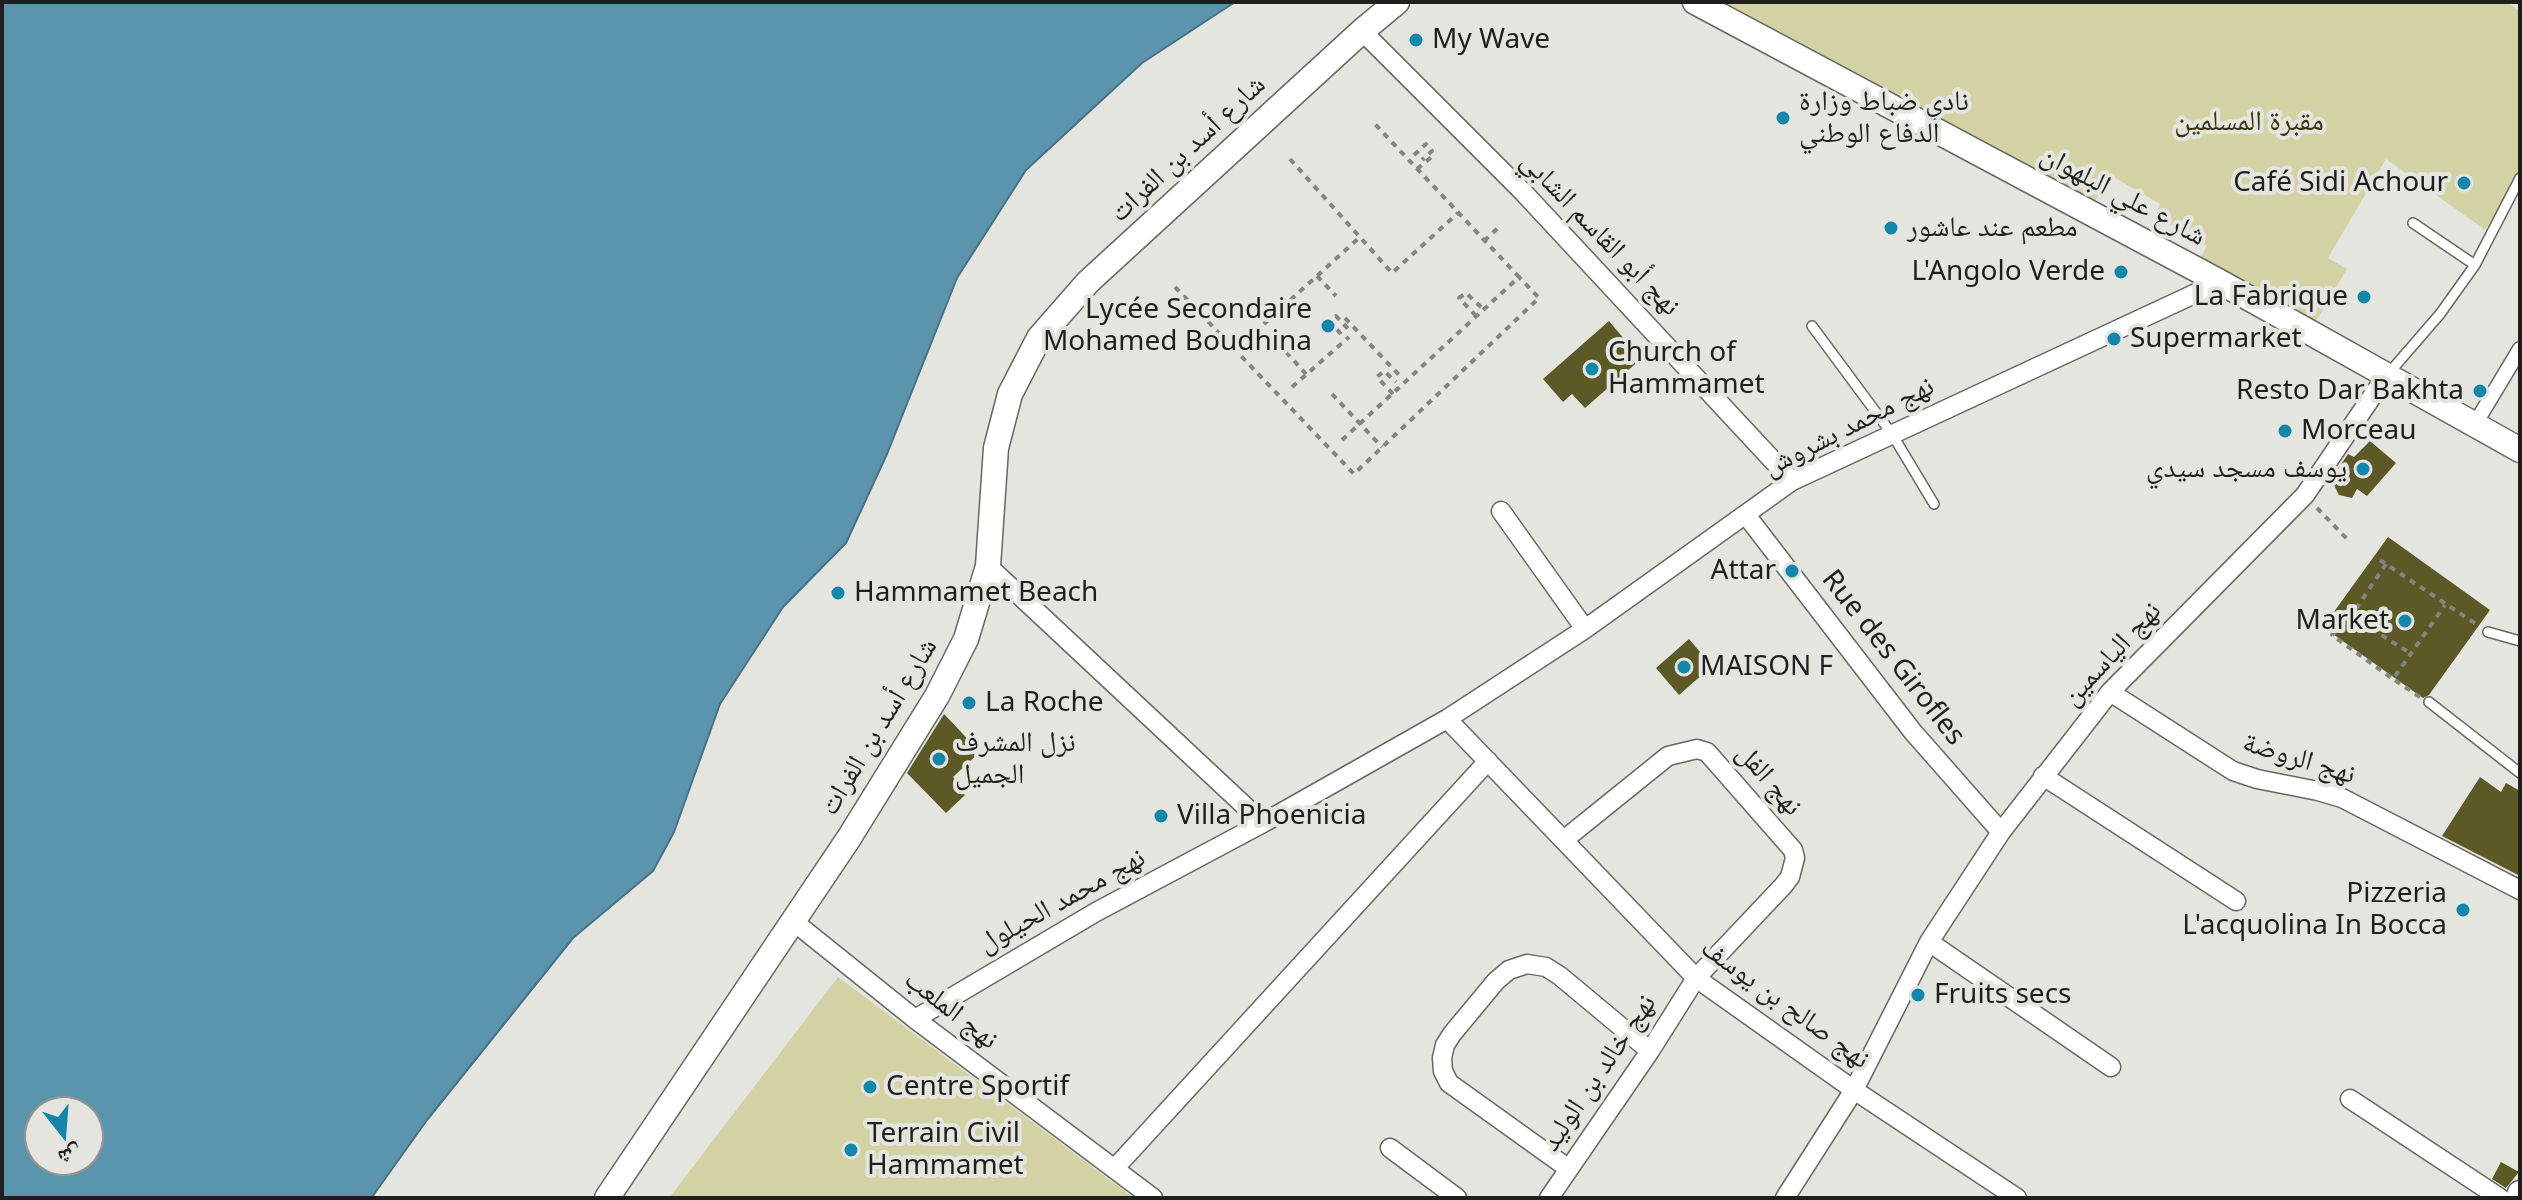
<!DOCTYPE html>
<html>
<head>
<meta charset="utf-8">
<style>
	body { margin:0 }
	#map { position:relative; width:2522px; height:1200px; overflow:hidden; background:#e5e5e0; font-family:"Noto Sans","Noto Naskh Arabic",sans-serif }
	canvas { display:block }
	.frame { position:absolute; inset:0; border:4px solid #1f1f1d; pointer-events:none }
	.north { position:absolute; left:24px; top:1096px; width:80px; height:80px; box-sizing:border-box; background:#e5e5e0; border:2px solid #969692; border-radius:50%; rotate:163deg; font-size:22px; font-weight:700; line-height:32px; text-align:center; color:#1f1f1d }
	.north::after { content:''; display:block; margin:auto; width:28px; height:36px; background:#1386ac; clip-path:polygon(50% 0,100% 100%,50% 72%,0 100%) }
</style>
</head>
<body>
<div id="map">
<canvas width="2522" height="1200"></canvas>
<div class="frame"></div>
<div class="north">ش</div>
</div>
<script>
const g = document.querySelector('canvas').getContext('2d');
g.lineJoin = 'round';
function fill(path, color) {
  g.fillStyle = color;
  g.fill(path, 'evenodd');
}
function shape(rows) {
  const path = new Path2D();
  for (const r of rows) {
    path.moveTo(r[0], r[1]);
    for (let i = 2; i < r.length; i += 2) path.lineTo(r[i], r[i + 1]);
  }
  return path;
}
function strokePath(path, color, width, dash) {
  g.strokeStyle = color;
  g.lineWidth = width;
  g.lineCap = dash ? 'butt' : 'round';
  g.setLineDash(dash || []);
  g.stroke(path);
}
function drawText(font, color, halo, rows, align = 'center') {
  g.font = font + ' "Noto Sans","Noto Naskh Arabic",sans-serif';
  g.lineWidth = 8;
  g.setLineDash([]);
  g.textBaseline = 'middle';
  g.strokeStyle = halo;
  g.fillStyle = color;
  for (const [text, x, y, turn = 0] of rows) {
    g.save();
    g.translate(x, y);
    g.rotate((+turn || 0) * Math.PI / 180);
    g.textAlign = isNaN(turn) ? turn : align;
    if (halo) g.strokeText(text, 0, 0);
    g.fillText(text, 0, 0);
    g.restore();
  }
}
fill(shape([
	[1722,2,2507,2,2520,11,2520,180,2516,179,2485,230,2386,159,2328,258,2347,269,2313,326,2199,260,2207,246,2154,215,2160,204,2110,175,2092,206],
	[838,977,1134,1198,669,1198]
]), '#d3d2a5');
const water = shape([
	[2,2,1235,2,1142,63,1026,170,957,278,887,454,846,543,783,607,720,704,674,832,653,871,573,938,427,1120,372,1197,369,1198,2,1198,2,2],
	[40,1112,88,1112,88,1160,40,1160,40,1112]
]);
fill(water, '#5b94ad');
strokePath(water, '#497182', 2);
fill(shape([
	[1609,321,1641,359,1585,408,1572,394,1563,402,1543,379],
	[2370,441,2396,463,2367,496,2357,489,2352,498,2339,495,2331,479,2348,454,2354,457],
	[2388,537,2490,610,2429,695,2423,698,2323,627],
	[1689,639,1712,666,1679,695,1656,668],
	[944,714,980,752,953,777,964,789,962,791,965,795,946,813,907,773],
	[2480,777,2501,792,2506,783,2520,791,2520,876,2442,836],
	[2501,1162,2519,1172,2506,1188,2492,1179]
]), '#5c5927');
const service = shape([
	[2413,223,2475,265],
	[1812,326,1892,434,1934,504],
	[2389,373,2440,314,2475,265,2520,178],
	[2488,632,2520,641],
	[2429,702,2520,773]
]);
const pedestrian = shape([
	[2475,424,2520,349]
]);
const minor = shape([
	[1362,31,1524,193,1792,481],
	[1501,511,1585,629],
	[1746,515,1913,732,2001,832],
	[988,566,1263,823],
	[2110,692,2233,771,2257,779,2318,791,2342,798,2520,890],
	[1447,719,1696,978,1854,1090,2017,1198],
	[2043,776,2236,901],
	[793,921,915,1019,1153,1198],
	[1929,942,2111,1067],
	[915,1019,1096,912,1263,823,1447,719,1585,629,1792,481,2220,282],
	[2350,1099,2500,1198],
	[1390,1148,1457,1198],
	[1115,1168,1488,761],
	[1569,1169,1449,1083,1443,1071,1442,1058,1445,1045,1452,1034,1496,981,1509,970,1527,964,1546,967,1560,976,1650,1051],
	[1549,1198,1650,1051,1696,978,1783,886,1790,877,1795,858,1793,850,1707,752,1697,749,1668,756,1565,839],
	[1785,1198,1854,1090,1929,942,2001,832,2110,692,2305,495,2386,376]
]);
const tertiary = shape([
	[1695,2,2220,282,2520,450],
	[607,1198,849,838,937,696,966,639,988,566,996,448,1010,394,1039,338,1088,282,1362,31,1397,2],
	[2518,1198,2520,1193]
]);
strokePath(service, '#676763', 12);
strokePath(pedestrian, '#676763', 17);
strokePath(minor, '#676763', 21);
strokePath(tertiary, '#676763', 27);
strokePath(shape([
	[1414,155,1426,144,1432,151,1422,160],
	[1290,159,1392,273,1458,213],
	[1417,169,1434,155],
	[1484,241,1499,227],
	[1317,276,1336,296],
	[1175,287,1354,474,1539,298,1519,277],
	[1476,316,1459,298,1466,293,1481,307],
	[1345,318,1401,377],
	[1341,334,1330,322,1336,316,1350,331],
	[1229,343,1237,335,1244,342,1360,237],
	[1286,352,1306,374],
	[1292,387,1349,337],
	[1332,394,1382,447],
	[1393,394,1377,377,1384,371,1396,382],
	[1342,440,1519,277,1374,123],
	[2317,508,2350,542],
	[2380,560,2476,624],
	[2386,564,2351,616,2332,635,2393,679],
	[2351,616,2410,653],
	[2420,697,2393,679,2445,605]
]), '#848480', 4, [6, 6]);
strokePath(service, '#fff', 9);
strokePath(pedestrian, '#fff', 14);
strokePath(minor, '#fff', 18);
strokePath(tertiary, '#fff', 24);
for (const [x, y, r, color] of [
	[1416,40,8,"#1386ac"],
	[1783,118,8,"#1386ac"],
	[2464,183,8,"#1386ac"],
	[1891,228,8,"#1386ac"],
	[2121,272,8,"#1386ac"],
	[2364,297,8,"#1386ac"],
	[1328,326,8,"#1386ac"],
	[2114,339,8,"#1386ac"],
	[1592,369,8,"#1386ac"],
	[2480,391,8,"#1386ac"],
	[2285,431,8,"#1386ac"],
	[2363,469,8,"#1386ac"],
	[1792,571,8,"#1386ac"],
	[838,593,8,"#1386ac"],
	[2405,621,8,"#1386ac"],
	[1684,667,8,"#1386ac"],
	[969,703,8,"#1386ac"],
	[939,759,8,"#1386ac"],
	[1161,816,8,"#1386ac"],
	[2463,910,8,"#1386ac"],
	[1918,995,8,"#1386ac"],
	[870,1087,8,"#1386ac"],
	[851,1150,8,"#1386ac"]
]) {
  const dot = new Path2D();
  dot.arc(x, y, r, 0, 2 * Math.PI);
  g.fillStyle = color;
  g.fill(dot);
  strokePath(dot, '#e5e5e0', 3);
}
drawText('28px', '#1f1f1d', '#e5e5e0', [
	["My Wave",1432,40],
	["نادي ضباط وزارة",1799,102],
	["الدفاع الوطني",1799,134],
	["Café Sidi Achour",2448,183,"right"],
	["مطعم عند عاشور",1907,228],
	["L'Angolo Verde",2105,272,"right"],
	["La Fabrique",2348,297,"right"],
	["Lycée Secondaire",1312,310,"right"],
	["Mohamed Boudhina",1312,342,"right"],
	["Supermarket",2130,339],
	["Church of",1608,353],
	["Hammamet",1608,385],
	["Resto Dar Bakhta",2464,391,"right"],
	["Morceau",2301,431],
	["يوسف مسجد سيدي",2347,469,"right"],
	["Attar",1776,571,"right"],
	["Hammamet Beach",854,593],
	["Market",2389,621,"right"],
	["MAISON F",1700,667],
	["La Roche",985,703],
	["نزل المشرف",955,743],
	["الجميل",955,775],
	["Villa Phoenicia",1177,816],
	["Pizzeria",2447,894,"right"],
	["L'acquolina In Bocca",2447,926,"right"],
	["Fruits secs",1934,995],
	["Centre Sportif",886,1087],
	["Terrain Civil",867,1134],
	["Hammamet",867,1166]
], 'left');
drawText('28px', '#38360b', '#e5e5e0', [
	["مقبرة المسلمين",2249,122]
]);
drawText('28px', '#1f1f1d', '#e5e5e0', [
	["شارع أسد بن الفرات",1188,149,-43],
	["شارع علي البلهوان",2123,196,28],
	["نهج أبو القاسم الشابي",1600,234,46],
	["نهج محمد بشروش",1849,427,-27],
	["نهج الياسمين",2112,654,-47],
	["Rue des Girofles",1893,658,52],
	["شارع أسد بن الفرات",879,727,-59],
	["نهج الروضة",2299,759,17],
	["نهج الفل",1769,780,49],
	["نهج محمد الحيلول",1062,901,-29],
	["نهج صالح بن يوسف",1785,1004,36],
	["نهج الملعب",951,1010,38],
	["نهج خالد بن الوليد",1599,1073,-56]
]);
</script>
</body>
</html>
